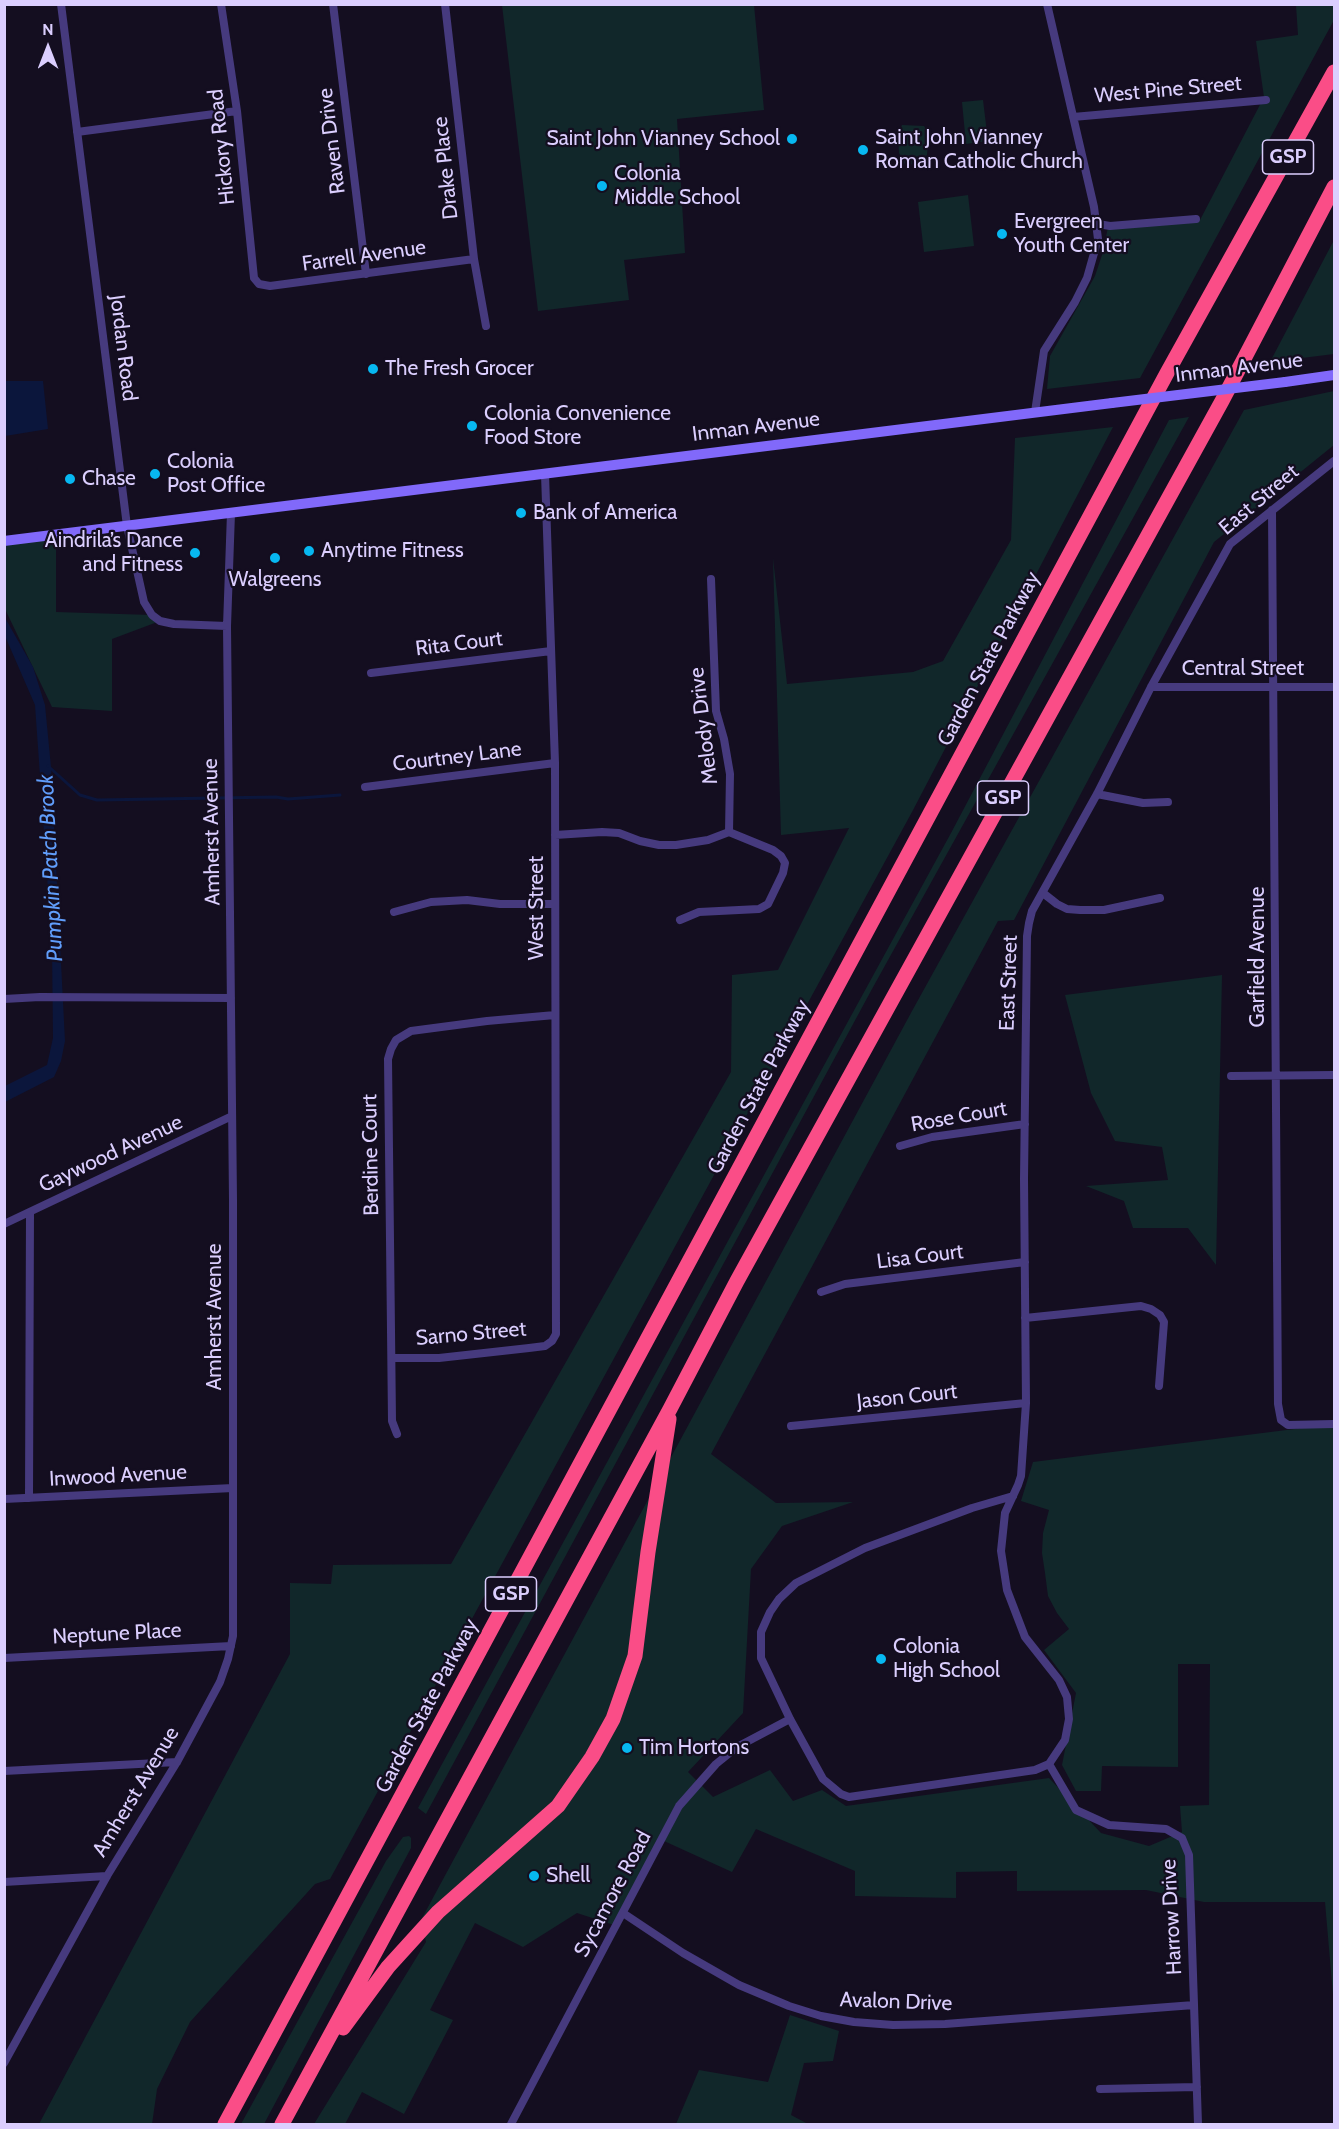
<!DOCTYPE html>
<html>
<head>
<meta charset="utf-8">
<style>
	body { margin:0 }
	#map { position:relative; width:1339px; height:2129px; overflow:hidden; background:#140e20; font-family:Cabin,sans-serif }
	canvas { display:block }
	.frame { position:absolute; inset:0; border:6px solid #dbcefe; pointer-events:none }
	.north { position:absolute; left:18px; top:18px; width:60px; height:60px; -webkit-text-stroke:4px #140e20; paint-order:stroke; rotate:0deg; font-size:16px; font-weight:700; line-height:24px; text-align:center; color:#dbcefe }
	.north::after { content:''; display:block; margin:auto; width:21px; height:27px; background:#dbcefe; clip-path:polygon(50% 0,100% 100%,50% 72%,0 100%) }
</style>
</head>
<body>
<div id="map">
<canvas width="1339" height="2129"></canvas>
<div class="frame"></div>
<div class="north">N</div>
</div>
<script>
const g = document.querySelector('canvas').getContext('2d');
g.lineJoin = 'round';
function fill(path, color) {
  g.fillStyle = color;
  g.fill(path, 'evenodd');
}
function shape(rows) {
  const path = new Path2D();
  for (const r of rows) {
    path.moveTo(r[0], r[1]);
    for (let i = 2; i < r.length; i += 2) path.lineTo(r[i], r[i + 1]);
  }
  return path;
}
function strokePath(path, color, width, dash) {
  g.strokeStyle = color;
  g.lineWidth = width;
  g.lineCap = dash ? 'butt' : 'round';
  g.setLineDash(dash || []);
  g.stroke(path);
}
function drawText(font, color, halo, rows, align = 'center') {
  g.font = font + ' Cabin,sans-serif';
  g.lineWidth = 4.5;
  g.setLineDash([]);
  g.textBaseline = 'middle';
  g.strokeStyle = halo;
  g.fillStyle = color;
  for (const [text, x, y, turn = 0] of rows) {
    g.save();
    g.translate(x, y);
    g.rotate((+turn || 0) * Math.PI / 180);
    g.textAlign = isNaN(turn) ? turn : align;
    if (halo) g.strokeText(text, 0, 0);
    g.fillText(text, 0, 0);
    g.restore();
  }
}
fill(shape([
	[502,5,754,5,764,110,677,119,685,253,624,260,629,300,538,311],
	[1296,5,1334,5,1334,20,1140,378,1047,389,1050,356,1095,276,1103,252,1108,227,1200,220,1264,97,1256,41,1298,35],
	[983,100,988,141,966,144,962,102],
	[902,125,924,126,931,137,928,142,927,155,917,164,905,165,899,153,898,136],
	[968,195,974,246,924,252,918,202],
	[1334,240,1334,354,1270,362],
	[1334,391,1334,445,1214,542,1014,920,998,921,711,1454,776,1503,853,1502,782,1526,751,1569,743,1713,688,1772,713,1797,770,1770,793,1801,822,1790,846,1806,1049,1778,1101,1833,1149,1846,1182,1832,1180,1806,1209,1805,1210,1664,1178,1664,1178,1767,1102,1766,1101,1791,1076,1791,1062,1765,1076,1693,1044,1650,1069,1629,1057,1613,1048,1596,1045,1573,1042,1553,1043,1533,1049,1510,1021,1501,1033,1462,1334,1424,1334,1994,1333,1995,1325,1902,1204,1902,1146,1890,1017,1891,1017,1871,956,1872,956,1898,855,1896,855,1871,756,1829,732,1872,664,1841,617,1926,577,1913,523,1947,475,1923,430,2010,453,2020,404,2114,362,2092,345,2124,314,2124,426,1942,421,1920,912,1011,1244,410],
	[1189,417,872,989,426,1814,418,1808,951,833,1169,420],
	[1113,427,912,812,330,1879,315,1884,190,2022,157,2089,152,2124,39,2124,290,1654,290,1583,331,1584,333,1565,451,1564,731,1072,732,975,778,970,849,828,781,835,773,558,787,684,913,672,943,661,1011,540,1015,438],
	[56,535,56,612,152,615,160,621,112,639,112,711,52,707,5,609,5,541],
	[1222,975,1216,1265,1188,1228,1133,1228,1124,1201,1086,1186,1168,1180,1162,1147,1115,1141,1091,1093,1065,995],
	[409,1836,411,1838,411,1848,264,2124,241,2124,386,1861,403,1837],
	[790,2015,839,2031,833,2061,804,2063,791,2115,808,2124,676,2124,699,2070,768,2082]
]), '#11272a');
fill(shape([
	[5,381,43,381,48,429,5,436],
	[4,616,33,667,45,705,51,767,65,1041,61,1061,54,1077,5,1102,5,1086,47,1065,53,1038,52,946,35,705,5,636]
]), '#0b163c');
strokePath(shape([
	[48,766,80,795,97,800,276,797,288,799,340,795]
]), '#0b163c', 3);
strokePath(shape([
	[61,4,127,526,144,602,152,615,160,621,174,624,227,626],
	[221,4,237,111,254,278,259,284,270,286,474,259],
	[333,4,366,274],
	[445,4,474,259,486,326],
	[1073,117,1266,100],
	[77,132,237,111],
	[1098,224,1110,226,1196,219],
	[1035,412,1044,351,1075,302,1087,278,1098,239,1094,207,1047,4],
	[1272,510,1278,1404,1281,1420,1288,1425,1334,1424],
	[711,579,716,711,724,739,730,774,729,832],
	[371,673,551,651],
	[1151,687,1334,687],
	[365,787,555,763],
	[1097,794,1143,803,1168,802],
	[555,835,602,832,619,833,640,841,659,845,676,845,708,840,729,832],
	[1043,893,1057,904,1067,909,1080,910,1104,910,1160,898],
	[394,912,431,902,467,900,500,904,555,904],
	[680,920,699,912,759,909,768,904,783,873,785,863,781,856,773,850,729,832],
	[4,999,40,997,231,998],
	[1231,1076,1334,1075],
	[900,1146,932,1137,1025,1124],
	[4,1224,232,1116],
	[821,1292,845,1284,1025,1262],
	[1025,1318,1141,1306,1151,1309,1160,1315,1164,1322,1159,1386],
	[392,1358,439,1358,529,1348,545,1346,552,1341,556,1334,555,763,545,474],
	[791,1426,1026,1403],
	[397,1434,392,1421,388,1059,391,1049,396,1040,411,1031,487,1021,555,1015],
	[1013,1496,972,1508,865,1548,796,1583,779,1599,770,1612,761,1632,761,1658,790,1719,823,1779,841,1794,849,1797,1035,1770,1049,1764,1065,1740,1069,1719,1067,1697,1059,1680,1025,1637,1007,1590,1001,1551,1005,1513,1018,1485,1021,1476,1026,1403,1024,1179,1027,936,1029,923,1032,911,1097,794,1151,687,1230,544,1334,461],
	[29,1498,30,1212],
	[4,1499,233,1488],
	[4,1658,231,1646],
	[1049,1764,1076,1810,1109,1825,1166,1829,1182,1838,1189,1855,1198,2124],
	[4,1771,177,1762],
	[4,1882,107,1876],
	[623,1913,683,1953,739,1985,789,2006,821,2016,854,2022,893,2025,945,2024,1194,2005],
	[4,2063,107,1876,177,1762,220,1682,228,1659,233,1636,233,1200,227,626,231,513],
	[1100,2089,1197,2087],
	[511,2124,679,1806,716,1764,737,1747,790,1719]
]), '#463a7e', 8);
strokePath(shape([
	[1285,382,1334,375],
	[4,541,1112,403]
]), '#8169fa', 10);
strokePath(shape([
	[343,2028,388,1967,438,1912,558,1806,592,1757,613,1719,635,1656,648,1552,669,1419],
	[225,2124,1167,373,1334,72],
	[282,2124,670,1409,737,1281,1222,401,1334,187]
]), '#fa4d87', 15);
strokePath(shape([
	[1112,403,1285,382]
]), '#8169fa', 10);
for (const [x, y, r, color] of [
	[792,139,6,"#07b8f1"],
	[863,150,6,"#07b8f1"],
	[602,186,6,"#07b8f1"],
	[1002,234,6,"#07b8f1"],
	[373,369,6,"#07b8f1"],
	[472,426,6,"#07b8f1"],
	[155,474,6,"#07b8f1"],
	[70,479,6,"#07b8f1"],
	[521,513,6,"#07b8f1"],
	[309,551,6,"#07b8f1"],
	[195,553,6,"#07b8f1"],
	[275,558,6,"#07b8f1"],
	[881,1659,6,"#07b8f1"],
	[627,1748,6,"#07b8f1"],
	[534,1876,6,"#07b8f1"]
]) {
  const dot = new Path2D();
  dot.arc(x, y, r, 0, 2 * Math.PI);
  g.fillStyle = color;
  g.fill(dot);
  strokePath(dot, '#140e20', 2);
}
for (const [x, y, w] of [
	[1288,157,51],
	[1003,798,51],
	[511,1594,51]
]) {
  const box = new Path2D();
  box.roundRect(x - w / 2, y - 17, w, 34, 4.5);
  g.fillStyle = '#140e20';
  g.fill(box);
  strokePath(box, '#dbcefe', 1.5);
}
drawText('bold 20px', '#dbcefe', null, [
	["GSP",1288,157],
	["GSP",1003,798],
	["GSP",511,1594]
]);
drawText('21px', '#dbcefe', '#140e20', [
	["West Pine Street",1168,90,-5],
	["Raven Drive",332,141,-97],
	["Hickory Road",222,147,-96],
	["Drake Place",446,168,-96],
	["Farrell Avenue",364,256,-8],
	["Jordan Road",123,348,83],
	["Inman Avenue",1239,368,-7],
	["Inman Avenue",756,427,-7],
	["East Street",1259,500,-40],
	["Rita Court",459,644,-7],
	["Garden State Parkway",989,659,-62],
	["Central Street",1243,669],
	["Melody Drive",704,726,-97],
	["Courtney Lane",457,757,-7],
	["Amherst Avenue",212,832,-91],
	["West Street",537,908,-90],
	["Garfield Avenue",1258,957,-90],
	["East Street",1009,983,-88],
	["Garden State Parkway",759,1087,-62],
	["Rose Court",959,1117,-10],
	["Gaywood Avenue",111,1154,-25],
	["Berdine Court",371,1155,-91],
	["Lisa Court",920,1257,-7],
	["Amherst Avenue",215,1317,-90],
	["Sarno Street",471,1334,-5],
	["Jason Court",907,1397,-6],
	["Inwood Avenue",118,1476,-3],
	["Neptune Place",117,1634,-3],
	["Garden State Parkway",427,1706,-62],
	["Amherst Avenue",136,1792,-59],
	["Sycamore Road",613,1894,-62],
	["Harrow Drive",1172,1917,-93],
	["Avalon Drive",896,2002,2]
]);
drawText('21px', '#dbcefe', '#140e20', [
	["Saint John Vianney",875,138],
	["Roman Catholic Church",875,162],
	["Saint John Vianney School",780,139,"right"],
	["Colonia",614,174],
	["Middle School",614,198],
	["Evergreen",1014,222],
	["Youth Center",1014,246],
	["The Fresh Grocer",385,369],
	["Colonia Convenience",484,414],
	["Food Store",484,438],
	["Colonia",167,462],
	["Post Office",167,486],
	["Chase",82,479],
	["Bank of America",533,513],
	["Aindrila’s Dance",183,541,"right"],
	["and Fitness",183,565,"right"],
	["Anytime Fitness",321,551],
	["Walgreens",275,580,"center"],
	["Colonia",893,1647],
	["High School",893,1671],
	["Tim Hortons",639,1748],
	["Shell",546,1876]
], 'left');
drawText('italic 22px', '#609dfa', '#140e20', [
	["Pumpkin Patch Brook",51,868,-93]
]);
</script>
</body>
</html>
